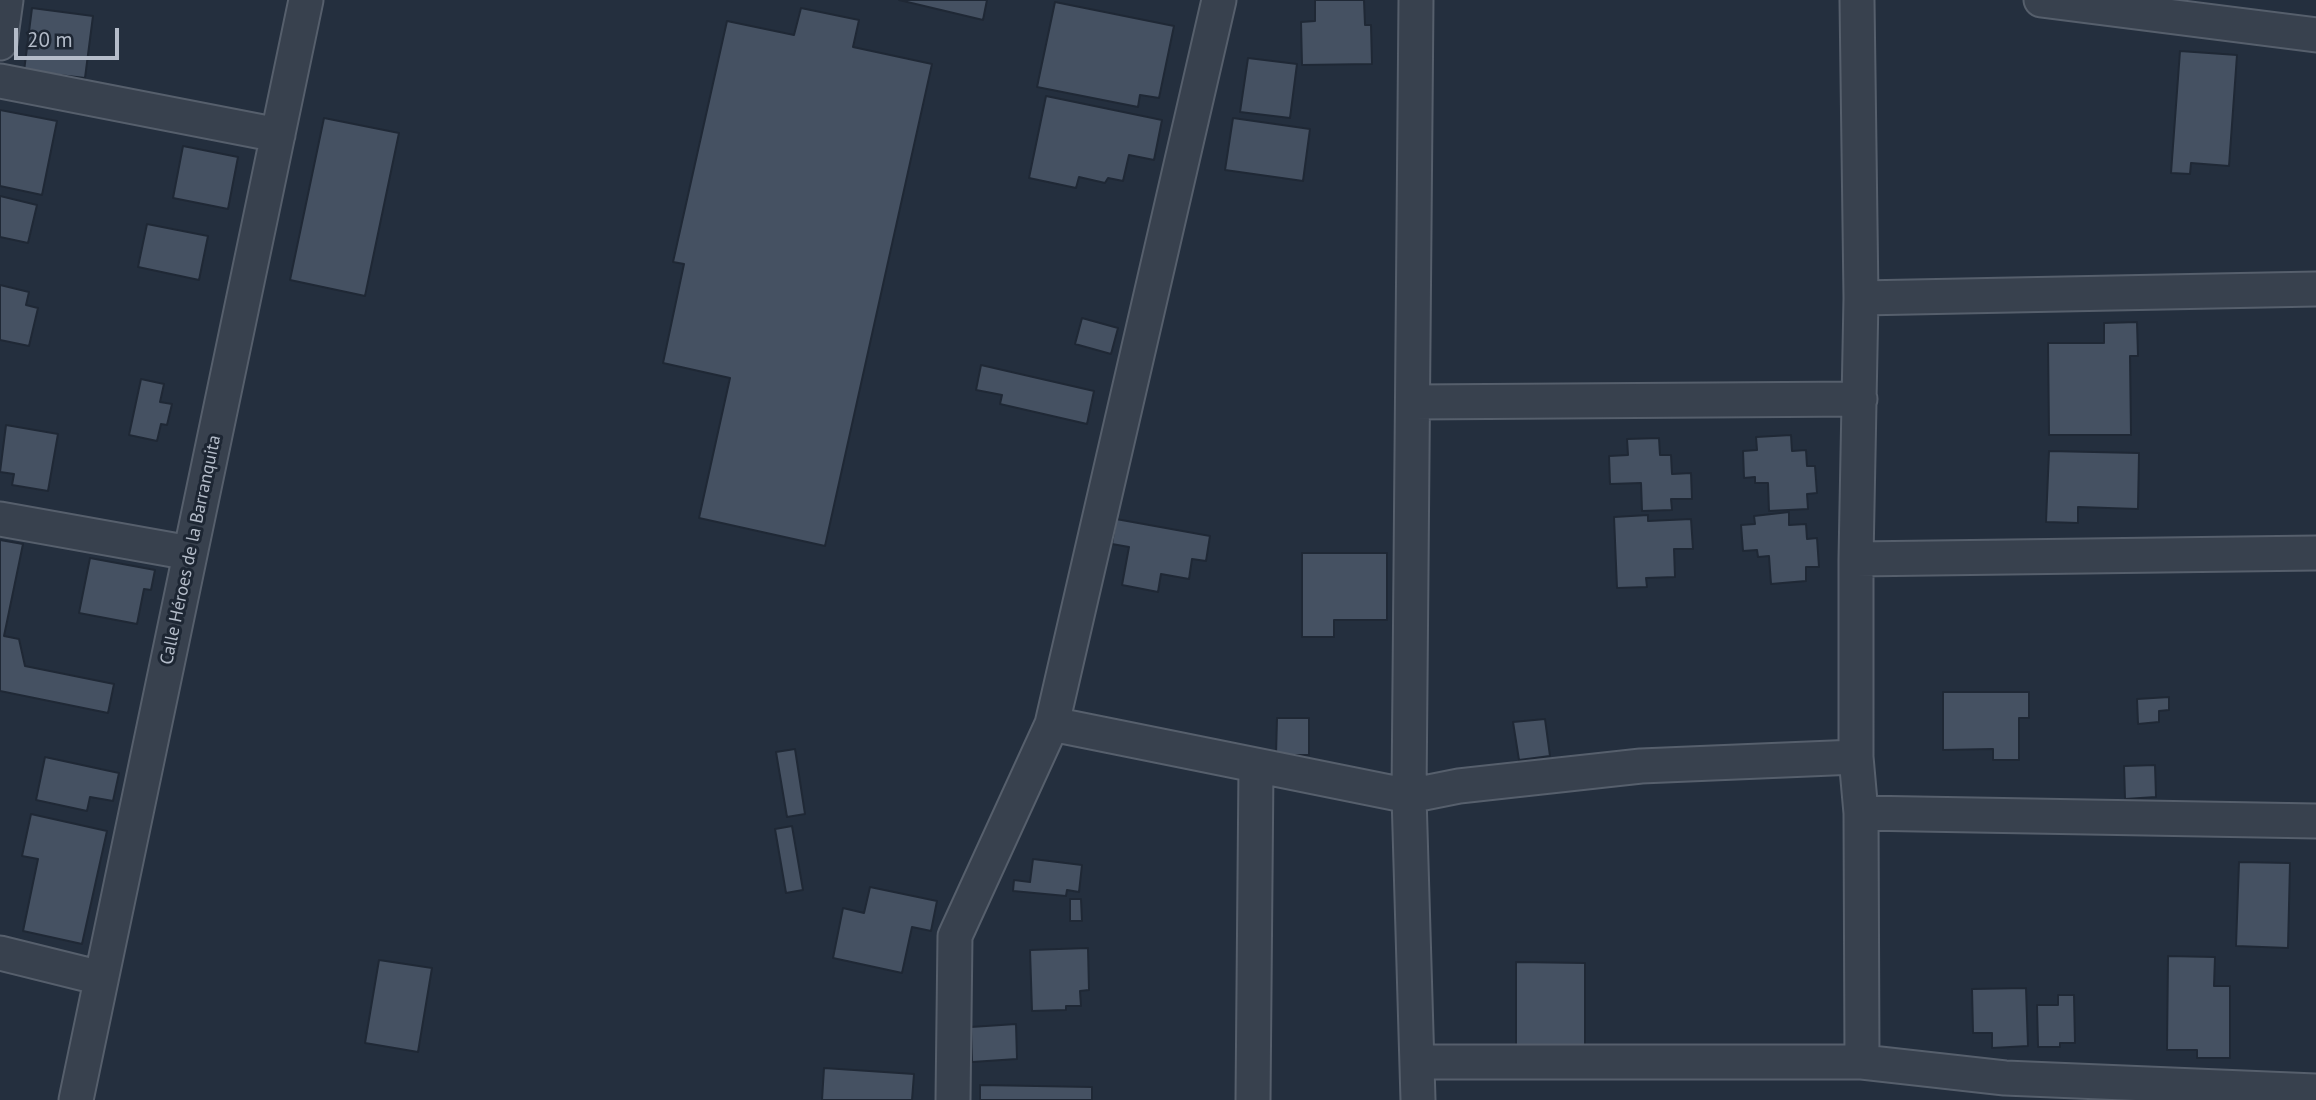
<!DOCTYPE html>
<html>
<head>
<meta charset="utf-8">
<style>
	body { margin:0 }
	#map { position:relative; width:2316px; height:1100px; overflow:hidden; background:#242f3e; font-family:"PT Sans",sans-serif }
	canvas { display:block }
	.scale { position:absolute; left:14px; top:28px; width:105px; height:32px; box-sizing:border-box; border:4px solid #b4bcc9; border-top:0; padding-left:9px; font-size:21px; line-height:24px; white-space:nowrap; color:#b4bcc9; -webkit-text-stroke:5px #1d2633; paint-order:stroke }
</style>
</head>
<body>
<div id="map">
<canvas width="2316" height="1100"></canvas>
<div class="scale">20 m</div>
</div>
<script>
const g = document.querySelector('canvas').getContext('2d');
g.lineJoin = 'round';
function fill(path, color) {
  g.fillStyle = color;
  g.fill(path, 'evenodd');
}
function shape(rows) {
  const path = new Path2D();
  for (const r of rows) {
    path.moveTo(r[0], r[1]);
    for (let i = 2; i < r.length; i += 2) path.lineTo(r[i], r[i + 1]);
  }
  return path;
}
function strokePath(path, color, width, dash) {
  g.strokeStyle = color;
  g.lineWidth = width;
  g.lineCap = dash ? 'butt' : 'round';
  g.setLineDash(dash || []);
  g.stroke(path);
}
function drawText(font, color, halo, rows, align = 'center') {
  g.font = font + ' "PT Sans",sans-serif';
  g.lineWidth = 6;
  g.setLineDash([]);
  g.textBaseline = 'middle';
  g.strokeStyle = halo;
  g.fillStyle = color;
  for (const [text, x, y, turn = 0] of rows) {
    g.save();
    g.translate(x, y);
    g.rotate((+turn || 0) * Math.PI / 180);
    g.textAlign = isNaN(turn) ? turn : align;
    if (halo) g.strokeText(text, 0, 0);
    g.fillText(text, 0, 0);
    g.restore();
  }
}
const building = shape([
	[899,0,987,0,983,20,899,0],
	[1315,0,1364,0,1365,25,1371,25,1372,64,1302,65,1301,22,1315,21,1315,0],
	[1055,2,1174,26,1159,98,1140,95,1138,107,1037,87,1055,2],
	[32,8,93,16,85,78,24,71,32,8],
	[801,8,859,20,853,47,932,64,825,546,699,518,730,378,663,363,684,264,673,262,727,21,794,35,801,8],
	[2180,51,2237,55,2229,166,2191,163,2190,174,2171,173,2180,51],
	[1248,58,1297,64,1290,118,1240,112,1248,58],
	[1046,96,1162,120,1154,160,1129,155,1123,181,1108,178,1105,183,1079,177,1076,188,1029,178,1046,96],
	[0,110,57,121,42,195,0,186,0,110],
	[324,118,399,133,365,296,290,280,324,118],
	[1233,118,1310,129,1303,181,1225,170,1233,118],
	[183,146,238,157,228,209,173,198,183,146],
	[0,196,37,205,28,243,0,237,0,196],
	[147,224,208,236,199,280,138,267,147,224],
	[0,285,29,292,26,305,38,308,29,346,0,340,0,285],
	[1082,318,1118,328,1111,354,1075,344,1082,318],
	[2137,322,2138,356,2130,356,2131,435,2049,435,2048,343,2104,343,2104,323,2137,322],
	[981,365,1094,391,1087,424,1000,404,1002,395,976,390,981,365],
	[141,379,164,384,160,402,172,404,167,425,161,424,157,441,129,435,141,379],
	[6,425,58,434,48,491,12,485,14,474,0,472,6,425],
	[1791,435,1792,451,1806,450,1807,466,1815,466,1817,493,1807,494,1808,509,1769,511,1768,483,1755,483,1755,477,1744,478,1743,451,1757,450,1756,437,1791,435],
	[1659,438,1660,455,1671,455,1672,474,1691,473,1692,499,1671,499,1672,510,1642,511,1641,483,1610,484,1609,456,1628,455,1627,439,1659,438],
	[2049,451,2139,453,2138,509,2078,507,2078,523,2046,522,2049,451],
	[1789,512,1789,525,1806,524,1807,539,1817,538,1819,567,1806,567,1806,581,1771,584,1769,556,1758,557,1757,550,1743,551,1741,525,1755,524,1754,516,1789,512],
	[1648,515,1648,521,1691,519,1693,549,1674,549,1675,577,1646,578,1647,587,1617,588,1614,517,1648,515],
	[1116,519,1210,536,1206,561,1192,559,1189,579,1161,574,1158,592,1122,585,1129,547,1112,544,1116,519],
	[0,540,23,544,4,636,19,639,25,666,114,684,108,713,0,691,0,540],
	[1302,553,1387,553,1387,620,1334,620,1334,637,1302,637,1302,553],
	[90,558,155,570,151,590,144,589,137,624,79,613,90,558],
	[1943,692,2029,692,2029,718,2019,718,2019,760,1993,760,1993,749,1943,750,1943,692],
	[2169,697,2169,710,2159,711,2159,722,2138,724,2137,699,2169,697],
	[1277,718,1309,718,1309,755,1276,755,1277,718],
	[1545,719,1550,756,1519,760,1513,722,1545,719],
	[795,749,805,814,787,817,776,752,795,749],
	[45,757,119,773,113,801,90,797,87,811,36,800,45,757],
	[2155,765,2156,797,2125,799,2124,766,2155,765],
	[31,814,107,831,82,944,23,931,38,859,22,856,31,814],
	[792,826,803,890,786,893,775,829,792,826],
	[1033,859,1082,865,1079,892,1067,890,1066,896,1013,891,1014,880,1030,882,1033,859],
	[2239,862,2290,863,2288,948,2236,946,2239,862],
	[870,887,937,901,931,931,912,927,902,973,833,958,843,908,864,913,870,887],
	[1070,899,1081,899,1082,921,1070,921,1070,899],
	[1088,948,1089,990,1080,991,1081,1006,1066,1006,1066,1010,1032,1011,1030,950,1088,948],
	[2168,956,2215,957,2214,986,2230,986,2230,1058,2197,1058,2197,1050,2167,1050,2168,956],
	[379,960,432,968,418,1052,365,1043,379,960],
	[1516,962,1585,963,1585,1048,1516,1047,1516,962],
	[2026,988,2028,1046,1992,1048,1992,1033,1973,1033,1972,989,2026,988],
	[2058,995,2074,995,2075,1043,2060,1043,2060,1047,2038,1047,2037,1005,2058,1005,2058,995],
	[1016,1024,1017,1059,972,1062,971,1027,1016,1024],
	[824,1068,914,1074,912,1100,822,1100,824,1068],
	[980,1085,1092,1087,1092,1100,980,1100,980,1085]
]);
fill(building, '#455162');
strokePath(building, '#1f2835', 2);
const minor = shape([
	[1416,0,1409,796,1418,1100],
	[1857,0,1861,298,1856,559,1856,757,1861,813,1862,1062],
	[2041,0,2316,35],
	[0,43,6,0],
	[0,81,278,135],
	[1861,298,2316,289],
	[1413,402,1860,399],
	[0,519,190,553],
	[1856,559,2316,553],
	[1052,724,1409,796,1459,786,1641,766,1856,757],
	[1861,813,2316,821],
	[0,953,101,978],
	[1418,1062,1862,1062,2005,1078,2316,1091],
	[76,1100,306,0],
	[953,1100,955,936,1052,724,1219,0],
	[1253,1100,1256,767]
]);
strokePath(minor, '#565f6c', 37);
strokePath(minor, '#38414e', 33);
drawText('18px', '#b4bcc9', '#1d2633', [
	["Calle Héroes de la Barranquita",191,550,-78]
]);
</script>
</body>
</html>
